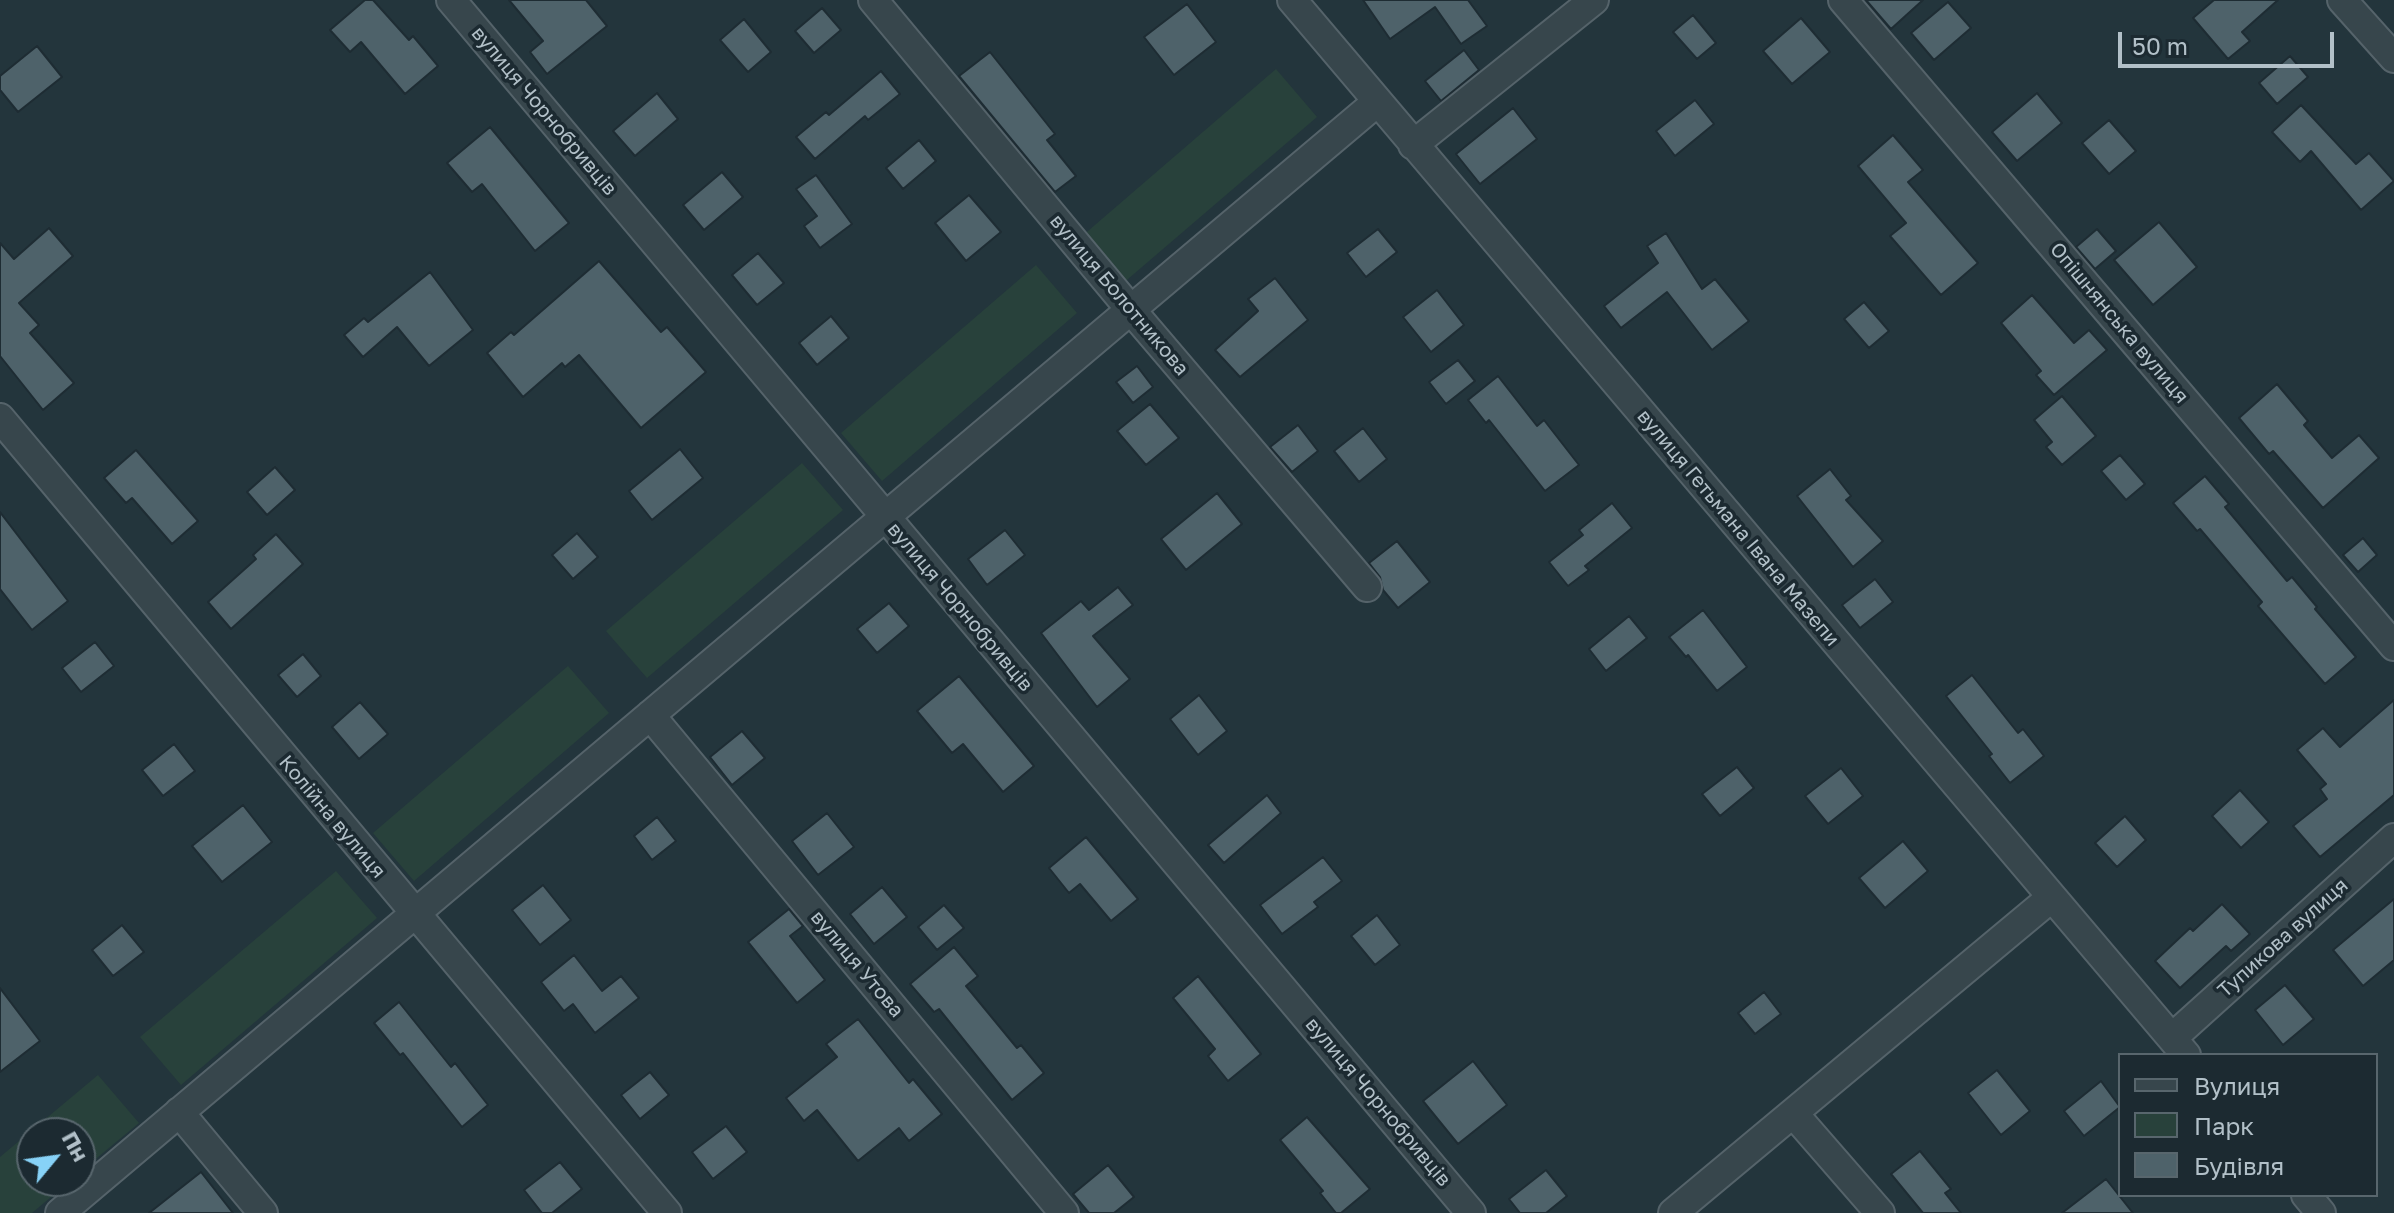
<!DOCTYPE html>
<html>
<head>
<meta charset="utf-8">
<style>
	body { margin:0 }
	#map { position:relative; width:2394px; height:1213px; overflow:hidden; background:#23353c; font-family:"Golos Text",sans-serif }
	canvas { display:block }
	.legend { position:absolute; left:2118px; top:1053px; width:260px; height:144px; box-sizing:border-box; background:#1c2a31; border:2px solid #58666d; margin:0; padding:10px 14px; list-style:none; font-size:24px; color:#b2c0c8 }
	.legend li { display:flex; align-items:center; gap:16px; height:40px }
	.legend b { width:40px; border:2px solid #58666d }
	.north { position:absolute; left:16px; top:1117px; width:80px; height:80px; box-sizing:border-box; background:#1c2a31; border:2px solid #58666d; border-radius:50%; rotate:61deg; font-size:22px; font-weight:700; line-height:32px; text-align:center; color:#b2c0c8 }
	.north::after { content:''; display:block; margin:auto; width:28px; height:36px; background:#87d2f7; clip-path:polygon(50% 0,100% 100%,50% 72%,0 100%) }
	.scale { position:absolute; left:2118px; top:32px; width:216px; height:36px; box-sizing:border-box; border:4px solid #b2c0c8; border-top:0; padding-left:10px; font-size:24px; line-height:28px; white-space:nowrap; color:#b2c0c8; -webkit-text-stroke:6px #1c2a31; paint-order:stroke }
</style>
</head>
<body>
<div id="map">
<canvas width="2394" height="1213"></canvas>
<ul class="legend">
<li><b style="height:10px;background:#37464c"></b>Вулиця</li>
<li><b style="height:22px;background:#28413b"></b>Парк</li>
<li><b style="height:22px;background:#4e626a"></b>Будівля</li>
</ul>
<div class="north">Пн</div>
<div class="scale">50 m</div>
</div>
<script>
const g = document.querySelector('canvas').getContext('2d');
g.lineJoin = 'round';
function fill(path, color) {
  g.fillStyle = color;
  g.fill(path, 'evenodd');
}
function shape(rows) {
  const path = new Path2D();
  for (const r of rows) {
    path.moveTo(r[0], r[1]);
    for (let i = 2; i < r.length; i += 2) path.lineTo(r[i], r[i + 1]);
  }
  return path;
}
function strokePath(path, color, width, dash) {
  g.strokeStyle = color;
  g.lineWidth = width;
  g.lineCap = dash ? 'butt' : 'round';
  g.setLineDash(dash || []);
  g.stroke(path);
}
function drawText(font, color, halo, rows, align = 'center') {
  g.font = font + ' "Golos Text",sans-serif';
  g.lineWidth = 7;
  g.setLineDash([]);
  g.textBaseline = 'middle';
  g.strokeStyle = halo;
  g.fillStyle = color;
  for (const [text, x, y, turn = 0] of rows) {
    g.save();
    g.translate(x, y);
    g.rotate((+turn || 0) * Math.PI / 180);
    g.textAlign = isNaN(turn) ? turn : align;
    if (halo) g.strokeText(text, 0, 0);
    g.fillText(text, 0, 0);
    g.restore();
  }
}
fill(shape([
	[1276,69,1317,117,1121,285,1081,237],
	[1036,265,1077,313,882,481,841,433],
	[802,463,843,510,647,678,606,631],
	[568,666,609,713,414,881,373,833],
	[336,871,377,918,181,1085,140,1037],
	[98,1075,139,1123,80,1172,80,1133,32,1133,32,1181,70,1181,32,1213,0,1213,0,1157]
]), '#28413b');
const building = shape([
	[365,0,373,0,409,40,413,36,438,66,405,94,361,42,350,52,330,30,365,0],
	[509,0,586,0,607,26,547,74,530,52,543,41,509,0],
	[1363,0,1468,0,1487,26,1461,44,1435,7,1390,39,1363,0],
	[1866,0,1923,0,1891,29,1866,0],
	[2214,0,2278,0,2242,32,2250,41,2228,59,2193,18,2214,0],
	[1948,2,1971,28,1934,60,1911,33,1948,2],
	[1187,4,1216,42,1174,75,1144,37,1187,4],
	[822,8,841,30,814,53,795,31,822,8],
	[1693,15,1716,43,1697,59,1673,32,1693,15],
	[1801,18,1830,52,1792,84,1763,51,1801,18],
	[744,19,771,52,748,72,720,40,744,19],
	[37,46,62,77,18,112,0,90,0,76,37,46],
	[1464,50,1479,70,1441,101,1425,81,1464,50],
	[990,52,1055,134,1047,140,1076,176,1055,192,959,76,990,52],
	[2290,56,2308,77,2277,104,2259,83,2290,56],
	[881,71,900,94,868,120,865,116,815,159,796,137,826,112,829,115,881,71],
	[657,93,678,119,635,156,613,131,657,93],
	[2037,93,2062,123,2017,161,1992,132,2037,93],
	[1695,100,1714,124,1675,156,1656,131,1695,100],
	[2301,105,2356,164,2369,153,2394,181,2361,210,2311,151,2300,162,2272,132,2301,105],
	[1513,108,1537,139,1480,184,1456,154,1513,108],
	[2109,120,2136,151,2109,174,2082,143,2109,120],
	[490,127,569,223,535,251,482,184,472,192,447,163,490,127],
	[1893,135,1923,170,1908,182,1978,263,1941,295,1890,236,1906,223,1858,166,1893,135],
	[919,140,936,161,903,189,886,168,919,140],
	[722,172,743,197,704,230,683,205,722,172],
	[816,175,852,224,820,248,804,226,817,216,796,189,816,175],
	[969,195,1001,232,966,261,935,223,969,195],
	[2159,222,2197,267,2153,305,2114,260,2159,222],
	[49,228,73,256,19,303,39,325,30,333,74,383,43,410,0,356,0,243,14,259,49,228],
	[1378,229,1397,252,1366,277,1347,253,1378,229],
	[2097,229,2116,251,2095,269,2076,247,2097,229],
	[1666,233,1702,289,1715,279,1749,321,1712,350,1667,292,1621,328,1604,306,1658,263,1647,246,1666,233],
	[758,253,784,283,757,305,732,275,758,253],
	[599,261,661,332,667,327,706,372,641,428,579,355,565,367,562,363,523,397,487,353,511,332,514,335,599,261],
	[430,272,473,330,429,366,397,327,363,357,344,335,364,318,368,322,430,272],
	[1275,278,1308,320,1240,377,1215,350,1258,311,1248,299,1275,278],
	[1437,290,1464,325,1431,352,1403,317,1437,290],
	[2032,295,2074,343,2089,330,2107,350,2054,395,2036,375,2041,371,2001,323,2032,295],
	[1864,302,1889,331,1869,348,1844,319,1864,302],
	[831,316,849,338,817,365,799,343,831,316],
	[1458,360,1475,381,1446,404,1429,382,1458,360],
	[1137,366,1153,387,1133,403,1116,382,1137,366],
	[1498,376,1537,426,1544,420,1579,465,1545,491,1489,420,1486,423,1468,400,1498,376],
	[2277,384,2308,421,2304,425,2332,458,2359,435,2379,458,2323,508,2273,451,2269,454,2239,418,2277,384],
	[2062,396,2096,436,2062,465,2046,447,2052,442,2034,420,2062,396],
	[1150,404,1179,438,1146,465,1117,431,1150,404],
	[1298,425,1318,451,1292,472,1270,447,1298,425],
	[1363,428,1387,459,1359,482,1334,451,1363,428],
	[680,449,703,478,652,520,629,491,680,449],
	[136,450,198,521,172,544,132,498,126,503,104,478,136,450],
	[2120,455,2145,484,2126,500,2101,471,2120,455],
	[275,467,295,490,267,515,247,492,275,467],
	[1830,469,1851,496,1846,500,1883,541,1853,567,1797,496,1830,469],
	[2205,476,2229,504,2225,507,2287,581,2292,577,2317,607,2315,609,2356,657,2325,684,2258,606,2262,602,2200,529,2197,531,2173,503,2205,476],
	[1217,493,1242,524,1186,570,1161,539,1217,493],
	[1612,503,1632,528,1585,566,1589,570,1568,586,1549,562,1583,535,1579,530,1612,503],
	[0,512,68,601,32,630,0,589,0,512],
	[1005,530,1025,555,987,585,968,559,1005,530],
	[577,533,598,557,573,579,552,555,577,533],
	[276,534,303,564,231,629,208,602,256,559,253,555,276,534],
	[2363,538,2377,555,2358,572,2343,555,2363,538],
	[1397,541,1430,582,1398,608,1383,590,1380,577,1369,563,1397,541],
	[1875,579,1893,602,1860,628,1842,605,1875,579],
	[1118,587,1133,605,1093,636,1130,679,1097,707,1041,633,1081,601,1089,610,1118,587],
	[889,603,909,626,877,653,857,629,889,603],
	[1703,610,1747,667,1717,691,1688,655,1686,657,1669,637,1703,610],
	[1629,616,1647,638,1606,671,1589,649,1629,616],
	[95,642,114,666,81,692,62,668,95,642],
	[303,654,321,676,297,697,278,675,303,654],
	[1972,675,2018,733,2023,729,2044,756,2010,783,1989,756,1992,754,1946,696,1972,675],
	[959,676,1034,766,1003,792,963,744,952,753,917,711,959,676],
	[1199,695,1227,731,1198,755,1170,719,1199,695],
	[2394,700,2394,795,2320,857,2293,826,2327,799,2320,789,2326,784,2297,750,2323,728,2340,747,2394,700],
	[360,702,388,734,359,759,332,727,360,702],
	[742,731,765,758,732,785,710,757,742,731],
	[174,744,195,771,163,796,142,770,174,744],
	[1737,767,1754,788,1720,816,1702,794,1737,767],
	[1841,768,1863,796,1828,824,1805,796,1841,768],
	[2240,790,2269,822,2241,848,2212,816,2240,790],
	[1267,795,1281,813,1224,863,1208,845,1267,795],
	[243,805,272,842,222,882,192,846,243,805],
	[827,813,854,847,818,875,792,841,827,813],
	[2125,816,2146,840,2117,867,2095,843,2125,816],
	[657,817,676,841,652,860,634,836,657,817],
	[1086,837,1138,899,1111,921,1080,884,1069,893,1049,868,1086,837],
	[1903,841,1928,871,1885,908,1859,878,1903,841],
	[1323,857,1342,881,1314,902,1318,907,1282,934,1260,905,1323,857],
	[543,885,571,920,540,945,512,910,543,885],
	[882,887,907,917,874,944,850,914,882,887],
	[2394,899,2394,960,2363,986,2333,950,2394,899],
	[2222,904,2250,934,2231,951,2226,946,2180,988,2155,961,2190,928,2193,931,2222,904],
	[944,905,964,928,937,950,918,927,944,905],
	[789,909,803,926,790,936,825,980,797,1003,748,942,789,909],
	[1377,915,1400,945,1375,965,1351,936,1377,915],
	[122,925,144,952,113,976,92,950,122,925],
	[954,947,978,976,966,986,1017,1048,1021,1045,1044,1073,1012,1100,939,1009,934,1012,910,984,954,947],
	[574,955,602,991,621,976,639,998,595,1033,573,1004,564,1011,541,982,574,955],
	[1198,976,1261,1054,1228,1081,1208,1056,1215,1049,1173,998,1198,976],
	[2285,985,2314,1019,2283,1045,2255,1010,2285,985],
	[0,988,40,1041,0,1072,0,988],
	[1764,992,1781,1014,1755,1034,1738,1013,1764,992],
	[399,1002,451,1067,455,1063,488,1105,462,1127,403,1053,400,1055,374,1023,399,1002],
	[858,1019,909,1083,913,1079,942,1114,909,1141,899,1128,858,1161,817,1110,804,1121,786,1098,837,1057,826,1044,858,1019],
	[1473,1061,1507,1105,1458,1144,1423,1101,1473,1061],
	[1997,1070,2030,1111,2001,1135,1968,1093,1997,1070],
	[650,1072,669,1095,640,1119,621,1095,650,1072],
	[2101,1081,2120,1107,2084,1136,2064,1111,2101,1081],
	[1307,1117,1370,1189,1341,1213,1336,1213,1320,1193,1323,1191,1280,1140,1307,1117],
	[726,1126,747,1152,713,1179,692,1152,726,1126],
	[1920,1151,1951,1189,1945,1193,1961,1213,1923,1213,1891,1174,1920,1151],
	[560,1162,582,1189,552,1213,542,1213,524,1190,560,1162],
	[1108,1165,1134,1197,1114,1213,1089,1213,1073,1194,1108,1165],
	[1546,1170,1567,1196,1546,1213,1520,1213,1509,1199,1546,1170],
	[201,1172,233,1213,149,1213,201,1172],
	[2106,1179,2133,1213,2062,1213,2106,1179]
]);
fill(building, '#4e626a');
strokePath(building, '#1e2c33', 2);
const street = shape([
	[451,0,1471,1213],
	[873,0,1131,310,1367,587],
	[1292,0,2186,1055],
	[1843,0,2394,646],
	[2342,0,2394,58],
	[1413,145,1594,0],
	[0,418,667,1213],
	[650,715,1064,1213],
	[2172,1038,2394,838],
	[179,1112,263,1213],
	[1793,1113,1880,1213],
	[2306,1195,2321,1213],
	[60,1213,1377,102],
	[1673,1213,2052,897]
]);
strokePath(street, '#55636a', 32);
strokePath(street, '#37464c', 28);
drawText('20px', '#b2c0c8', '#1c2a31', [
	["вулиця Чорнобривців",544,111,50],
	["вулиця Болотникова",1119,295,50],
	["Опішнянська вулиця",2119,323,50],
	["вулиця Гетьмана Івана Мазепи",1738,528,50],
	["вулиця Чорнобривців",960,607,50],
	["Колійна вулиця",332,817,50],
	["Тупикова вулиця",2283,938,-42],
	["вулиця Утова",857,964,50],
	["вулиця Чорнобривців",1378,1102,50]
]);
</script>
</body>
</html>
